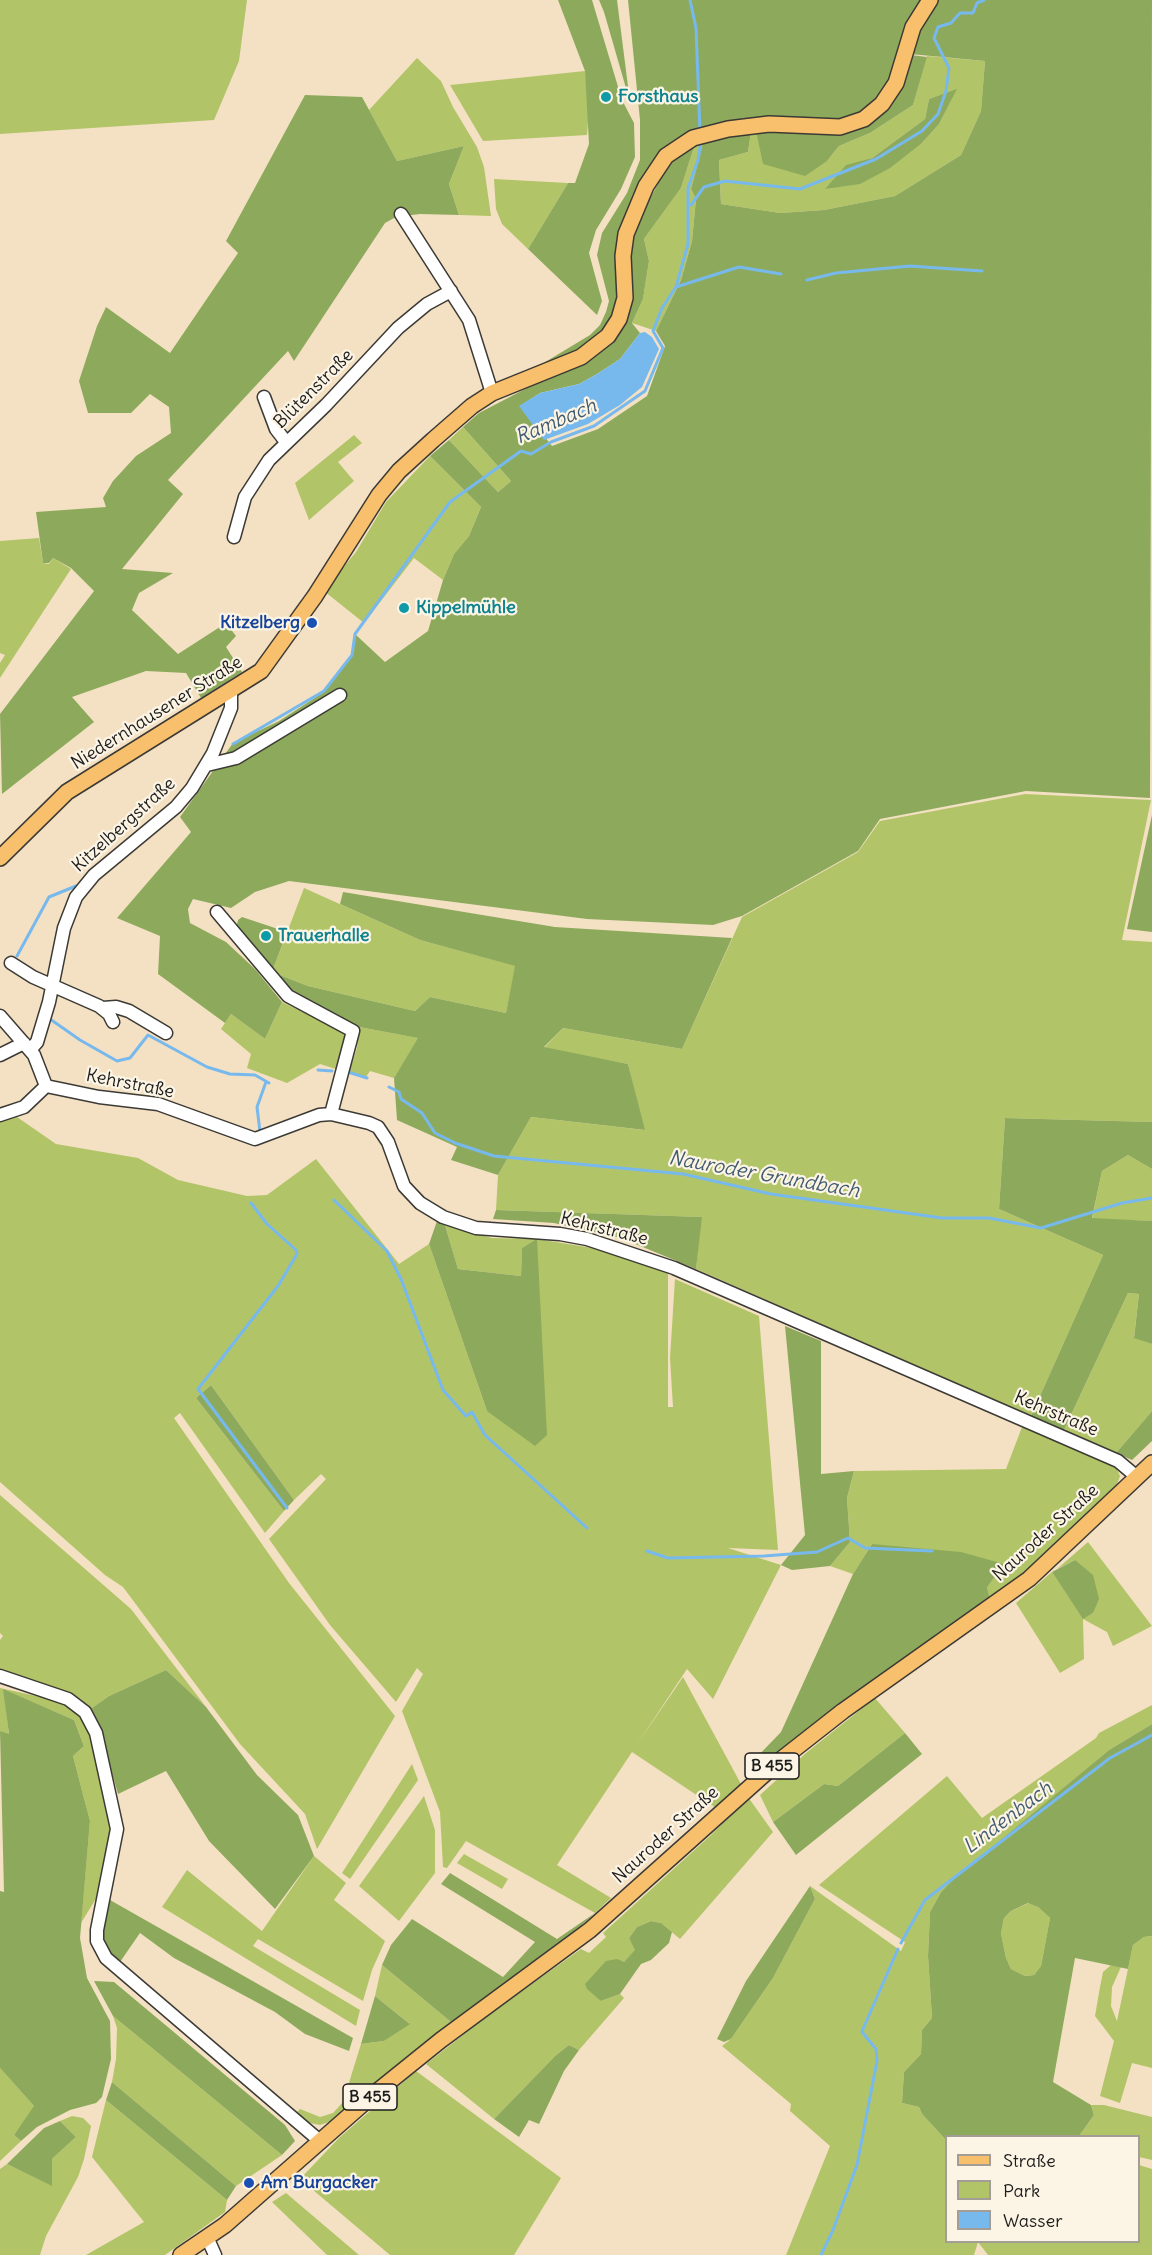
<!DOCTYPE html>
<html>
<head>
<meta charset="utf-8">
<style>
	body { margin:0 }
	#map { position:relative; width:1152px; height:2255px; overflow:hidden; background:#f4e1c4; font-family:Delius,sans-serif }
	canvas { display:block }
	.legend { position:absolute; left:945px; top:2135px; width:195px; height:108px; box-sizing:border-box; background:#fcf5e5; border:2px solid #a29e95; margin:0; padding:8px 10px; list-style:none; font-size:18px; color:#1c1c1c }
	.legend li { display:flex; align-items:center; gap:12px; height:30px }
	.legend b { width:30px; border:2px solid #a29e95 }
</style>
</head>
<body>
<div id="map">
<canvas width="1152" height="2255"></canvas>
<ul class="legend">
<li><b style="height:8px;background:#f8bf6c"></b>Straße</li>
<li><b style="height:16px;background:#b2c468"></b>Park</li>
<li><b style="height:16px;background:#78b9ed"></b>Wasser</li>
</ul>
</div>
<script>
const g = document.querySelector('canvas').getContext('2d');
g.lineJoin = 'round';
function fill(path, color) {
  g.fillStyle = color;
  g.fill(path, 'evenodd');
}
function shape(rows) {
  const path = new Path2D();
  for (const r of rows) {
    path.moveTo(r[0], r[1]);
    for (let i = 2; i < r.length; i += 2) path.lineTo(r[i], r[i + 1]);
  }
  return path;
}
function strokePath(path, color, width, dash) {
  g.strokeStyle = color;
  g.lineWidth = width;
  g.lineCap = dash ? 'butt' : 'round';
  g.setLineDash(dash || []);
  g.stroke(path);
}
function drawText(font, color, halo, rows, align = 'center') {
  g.font = font + ' Delius,sans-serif';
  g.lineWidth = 4.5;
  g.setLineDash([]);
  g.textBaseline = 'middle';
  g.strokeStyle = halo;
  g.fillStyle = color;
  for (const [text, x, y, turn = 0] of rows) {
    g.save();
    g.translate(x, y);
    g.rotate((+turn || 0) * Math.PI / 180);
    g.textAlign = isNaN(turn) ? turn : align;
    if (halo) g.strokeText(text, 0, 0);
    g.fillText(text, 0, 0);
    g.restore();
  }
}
fill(shape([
	[0,0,247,0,239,61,214,120,0,134],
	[927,56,985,61,981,111,961,155,895,196,824,210,780,213,721,204,719,160,748,152,751,132,756,131,827,161,839,146,870,133,913,105],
	[956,90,939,124,922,143,826,189,846,166,872,158,925,119,929,99],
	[417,58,441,81,453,107,477,147,484,167,491,216,459,215,449,184,464,146,397,161,369,110],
	[585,71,589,109,587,135,483,141,450,85],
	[703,143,691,189,696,199,692,241,681,280,656,331,632,323,643,299,649,261,644,239,681,188,694,147],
	[494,179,568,183,528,249,502,224,496,209],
	[463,427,511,481,498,492,449,440],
	[354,435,362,443,338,462,354,481,309,520,295,483],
	[430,456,481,507,469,536,454,554,443,580,414,558,364,623,324,591,356,552,386,502],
	[39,538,43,563,49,564,53,558,71,569,0,678,0,663,5,655,0,653,0,541],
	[1025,794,1151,800,1122,940,1152,942,1152,1122,1005,1118,999,1209,1103,1255,1031,1416,696,1269,701,1217,496,1210,498,1175,531,1117,644,1130,628,1064,544,1048,563,1028,682,1049,742,917,858,852,880,821],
	[304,888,420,940,516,966,506,1013,430,997,415,1011,308,986,272,972],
	[282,1002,343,1032,346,1036,339,1070,320,1064,287,1083,247,1068,251,1054,221,1029,231,1014,265,1039],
	[359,1027,419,1038,394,1078,370,1071,366,1077,349,1072,357,1048],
	[17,1117,56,1144,138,1158,178,1180,247,1196,267,1195,316,1159,399,1264,429,1244,487,1411,537,1240,522,1248,521,1276,458,1269,445,1225,492,1238,537,1239,599,1249,668,1271,668,1407,673,1407,670,1358,675,1279,759,1316,778,1550,728,1548,781,1565,713,1699,687,1669,636,1746,683,1677,741,1784,716,1808,632,1752,557,1865,611,1898,595,1913,466,1841,447,1868,443,1867,440,1812,402,1711,423,1674,417,1668,396,1702,330,1625,269,1539,326,1479,321,1474,294,1500,211,1385,196,1398,284,1511,265,1533,180,1413,174,1418,289,1583,395,1716,317,1849,305,1814,240,1744,123,1587,105,1575,0,1482,0,1119],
	[1128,1155,1152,1169,1152,1221,1092,1219,1102,1171],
	[1128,1293,1139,1294,1134,1337,1152,1344,1152,1411,1116,1453,1063,1432],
	[1022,1427,1116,1467,1120,1476,1116,1487,1023,1574,990,1599,987,1587,872,1544,853,1574,830,1566,850,1542,847,1498,854,1471,1006,1469],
	[0,1495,131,1609,206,1707,166,1670,109,1696,89,1710,0,1670,0,1640,3,1636,0,1633],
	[1088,1542,1152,1626,1113,1646,1107,1632,1083,1619,1084,1659,1060,1673,1016,1603,1052,1572,1083,1618,1093,1613,1075,1560,1057,1569],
	[0,1688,54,1700,71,1707,82,1717,91,1733,112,1832,97,1897,81,1923,90,1821,73,1756,84,1746,74,1720,4,1690,9,1735,0,1731],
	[875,1698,905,1733,838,1786,824,1784,773,1822,760,1795,806,1753],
	[1152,1705,1152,1724,1109,1750,941,1892,930,1912,928,1956,932,2018,922,2030,921,2054,904,2072,902,2103,919,2107,922,2114,946,2140,946,2242,1138,2242,1139,2165,1152,2169,1152,2255,988,2255,978,2242,974,2255,786,2255,830,2146,790,2111,791,2104,722,2046,731,2039,773,1978,815,1899,810,1886,901,1951,905,1942,819,1885,947,1776,982,1818,1096,1738,1099,1733],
	[412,1764,418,1780,350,1879,342,1873],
	[424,1796,435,1830,435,1873,399,1921,359,1886],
	[748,1797,773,1832,680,1939,661,1923,651,1921,637,1927,629,1938,636,1950,624,1962,601,2001,620,1994,624,1998,579,2050,569,2045,555,2056,494,2119,426,2064,491,2013,581,1949,589,1953,606,1937,603,1933,711,1835],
	[464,1854,508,1879,502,1889,457,1863],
	[314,1856,346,1883,334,1900,385,1941,372,1970,363,2001,258,1939,253,1946,360,2010,356,2026,162,1907,187,1870,262,1931],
	[1029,1903,1038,1907,1050,1918,1041,1966,1034,1975,1025,1976,1011,1969,1006,1958,1001,1933,1004,1918,1011,1911],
	[1152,1936,1152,2068,1132,2063,1120,2103,1100,2096,1114,2041,1095,2016,1100,1987,1103,1972,1111,1965,1121,1967,1112,1987,1111,2006,1117,2021,1133,1945,1144,1937],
	[382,1965,451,2022,332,2121,320,2125,310,2123,296,2113,300,2109,320,2117,333,2113,343,2102,361,2044,384,2041,409,2023,375,1996],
	[113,2016,282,2155,236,2186,112,2082,116,2059,117,2028],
	[0,2068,35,2107,14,2135,21,2141,0,2161],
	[416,2071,561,2178,514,2255,390,2255,300,2179,339,2138],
	[106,2100,227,2200,225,2212,165,2255,86,2255,144,2222,92,2157],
	[1091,2105,1104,2105,1152,2117,1152,2160,1139,2157,1138,2136,1079,2136,1094,2115],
	[72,2116,83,2118,91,2126,84,2159,78,2177,46,2236,40,2255,0,2255,0,2169,7,2164,51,2185,52,2159,76,2137,60,2121],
	[286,2193,359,2255,327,2255,272,2202]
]), '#b2c468');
fill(shape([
	[558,0,592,0,622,100,634,123,635,157,621,189,596,230,589,253,602,301,597,315,528,249,568,183,575,183,589,144,585,71],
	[599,0,617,0,630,102,604,12],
	[628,0,924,0,896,68,882,94,859,115,832,121,707,129,642,184,619,296,609,324,587,347,532,370,590,335,600,325,606,312,609,301,597,255,602,233,627,193,640,160,640,120],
	[936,0,1152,0,1150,798,1026,791,880,819,858,851,742,916,713,925,587,919,289,881,255,892,231,908,193,899,188,909,190,923,226,942,255,969,282,1002,265,1039,231,1014,225,1023,158,974,160,936,117,918,191,832,180,817,233,743,279,721,324,692,353,655,355,634,385,662,428,631,443,580,454,554,469,536,481,507,430,456,449,440,498,492,511,481,463,427,479,413,604,348,636,224,671,160,694,147,681,188,644,239,649,261,643,299,632,323,640,333,620,359,597,374,579,384,540,393,520,406,552,446,598,429,647,396,665,346,656,331,681,280,692,241,696,199,691,189,703,143,751,132,748,152,719,160,721,204,780,213,824,210,895,196,961,155,981,111,985,61,910,54,916,33],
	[911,55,927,57,913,105,870,133,839,146,827,161,805,176,763,164,756,131,863,126],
	[957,89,939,124,922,143,890,168,860,184,825,189,846,165,872,158,925,119,929,99],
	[305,95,362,97,397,161,464,146,449,184,459,215,420,214,396,217,385,223,294,361,288,351,168,480,183,494,122,569,173,573,139,593,132,610,178,654,226,623,236,636,226,647,242,672,201,698,186,673,146,671,72,697,94,722,2,794,0,714,94,591,71,568,53,558,49,563,43,563,36,512,106,507,103,498,113,481,136,456,171,433,169,407,150,394,131,413,88,413,79,381,97,326,106,307,170,353,238,253,226,241],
	[1152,815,1152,932,1127,929],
	[343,892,555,927,732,938,682,1049,563,1028,544,1047,628,1064,645,1130,531,1117,498,1175,451,1160,457,1147,397,1120,394,1078,418,1038,359,1027,290,995,236,929,238,920,242,917,287,932,272,972,308,986,415,1011,430,997,506,1013,515,966,420,940,340,904],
	[1005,1118,1152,1122,1152,1169,1128,1155,1102,1171,1092,1218,1152,1221,1152,1344,1134,1338,1139,1294,1128,1293,1063,1432,1031,1416,1103,1255,999,1209],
	[496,1210,702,1217,696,1269,621,1238,554,1223,493,1219],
	[437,1221,445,1225,458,1269,521,1276,522,1248,537,1239,547,1435,535,1446,487,1411,429,1244],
	[785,1326,821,1341,821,1474,854,1471,847,1498,850,1542,830,1566,792,1570,781,1565,805,1535],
	[211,1385,294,1500,284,1511,196,1398],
	[1152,1411,1152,1441,1132,1460,1116,1453],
	[872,1544,961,1552,1004,1564,987,1587,990,1599,837,1706,758,1767,754,1760,781,1732,853,1574],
	[1075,1560,1093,1575,1099,1599,1093,1613,1083,1619,1052,1572],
	[166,1670,206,1707,257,1775,298,1815,314,1856,275,1909,209,1841,166,1771,118,1794,103,1741,89,1710,109,1696],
	[3,1689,74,1720,84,1746,73,1756,90,1821,80,1938,87,1978,110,2021,111,2059,102,2097,96,2103,70,2110,37,2127,21,2141,14,2135,34,2106,0,2068,0,1891,4,1892,0,1731,9,1734],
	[1152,1724,1152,1936,1144,1937,1133,1945,1128,1969,1075,1958,1053,2082,1091,2105,1094,2115,1079,2136,946,2136,946,2140,922,2114,919,2107,902,2103,904,2072,921,2054,922,2030,932,2018,928,1956,930,1912,941,1892,954,1879,1109,1750],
	[1028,1903,1038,1907,1050,1918,1041,1966,1034,1975,1025,1976,1011,1969,1006,1958,1001,1933,1004,1918,1011,1911],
	[905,1733,922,1754,796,1855,773,1822,824,1784,838,1786],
	[450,1873,557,1939,595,1913,560,1945,451,2022,382,1965,391,1945,412,1919,503,1977,535,1942,441,1884],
	[810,1886,815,1899,773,1978,731,2039,724,2042,717,2039,746,1981],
	[110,1900,353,2038,349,2051,305,2034,275,2012,174,1958,140,1933,120,1962,104,1946,103,1931],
	[651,1921,661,1923,672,1932,669,1943,651,1960,641,1964,620,1994,601,2001,587,1989,585,1984,606,1961,617,1959,624,1962,635,1950,629,1938,637,1927],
	[94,1981,114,1982,285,2125,295,2141,282,2155,113,2016],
	[375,1996,410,2024,384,2041,361,2044],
	[569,2045,579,2050,564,2071,539,2124,529,2120,519,2137,494,2119,555,2056],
	[112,2082,236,2186,227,2200,106,2100],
	[60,2121,76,2137,52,2159,52,2186,7,2164,44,2128]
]), '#8daa5c');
fill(shape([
	[645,332,652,337,659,349,642,387,620,405,588,424,544,440,519,406,540,393,579,384,597,374,620,359,640,333]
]), '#78b9ed');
strokePath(shape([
	[690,0,696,28,700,132],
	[691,205,704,187,725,181,800,189,876,159,922,131,938,114,946,91,949,68,934,38,938,27,951,23,960,13,973,13,977,3,984,0],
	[807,280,836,273,910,266,982,271],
	[676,287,739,267,781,274],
	[233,744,324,691,352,655,355,634,450,502,521,451,531,454,551,442,594,426,645,391,663,348,653,331,662,308,676,287,688,244,688,188,698,160,701,142],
	[17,956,49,897,76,886],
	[50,1019,80,1040,117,1061,130,1058,148,1035,207,1067,230,1074,255,1075,269,1083],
	[318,1070,332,1071],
	[348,1072,367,1078],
	[389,1087,399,1092,401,1099,422,1113,435,1133,455,1143,494,1156,683,1174,771,1194,942,1218,989,1218,1041,1228,1122,1203,1152,1198],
	[260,1132,257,1107,266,1082],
	[334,1200,387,1251,401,1279,443,1390,466,1416,472,1412,485,1435,587,1528],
	[251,1203,267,1224,296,1250,297,1254,278,1286,198,1389,287,1508],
	[647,1551,668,1558,764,1556,817,1552,848,1538,865,1548,932,1551],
	[901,1943,925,1900,1110,1758,1152,1735],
	[821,2255,833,2230,857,2165,877,2061,876,2049,862,2032,863,2029,898,1949]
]), '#78b9ed', 3);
const minor = shape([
	[401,214,469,320,492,393],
	[264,397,276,429,286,442],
	[234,537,245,497,269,460,326,405,398,328,427,304,451,291],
	[207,765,236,758,340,695],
	[217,912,288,996,353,1031,331,1114],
	[11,963,33,977,99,1006,109,1014,113,1022],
	[103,1008,116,1007,129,1011,166,1033],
	[0,1016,34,1055,46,1086],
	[30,1050,37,1042,49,1002,64,928,76,897,94,875,176,807,192,788,213,753,231,708,231,691],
	[0,1055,24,1043],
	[46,1086,99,1097,158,1104,255,1139,319,1115,331,1114,369,1123,378,1127,388,1142,404,1186,420,1203,443,1217,476,1228,560,1234,587,1239,674,1268,1118,1461,1137,1477],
	[0,1115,24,1107,46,1086],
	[0,1676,68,1699,85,1712,96,1733,117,1829,97,1930,97,1941,106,1958,321,2142],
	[207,2237,215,2255]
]);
const major = shape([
	[0,858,67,792,261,671,315,596,379,495,399,471,433,440,472,406,492,393,581,357,608,336,619,319,625,298,623,256,626,234,646,186,666,156,693,138,728,129,769,124,840,127,864,119,882,104,896,83,913,27,930,0],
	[181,2255,225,2225,374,2094,441,2040,590,1930,778,1762,843,1711,1029,1579,1152,1463]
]);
strokePath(minor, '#3c3a35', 15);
strokePath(major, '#3c3a35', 18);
strokePath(minor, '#fff', 12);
strokePath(major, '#f8bf6c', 15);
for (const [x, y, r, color] of [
	[606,97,6,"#0f9aa8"],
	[404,608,6,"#0f9aa8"],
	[312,623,6,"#1a4fb4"],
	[266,936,6,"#0f9aa8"],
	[249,2183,6,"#1a4fb4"]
]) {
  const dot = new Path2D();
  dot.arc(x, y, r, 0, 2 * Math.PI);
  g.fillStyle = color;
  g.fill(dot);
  strokePath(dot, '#fcf5e5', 2);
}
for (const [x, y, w] of [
	[772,1766,54],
	[370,2097,54]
]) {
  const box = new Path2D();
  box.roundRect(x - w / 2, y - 13, w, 26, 4.5);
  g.fillStyle = '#fcf5e5';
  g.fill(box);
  strokePath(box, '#1c1c1c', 1.5);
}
drawText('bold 16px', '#1c1c1c', null, [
	["B 455",772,1766],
	["B 455",370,2097]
]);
drawText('bold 18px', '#0d838f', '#fcf5e5', [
	["Forsthaus",618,97],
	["Kippelmühle",416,608],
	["Trauerhalle",278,936]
], 'left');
drawText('18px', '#1c1c1c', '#fcf5e5', [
	["Blütenstraße",314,389,-45],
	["Niedernhausener Straße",157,713,-32],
	["Kitzelbergstraße",124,825,-42],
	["Kehrstraße",130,1084,11],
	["Kehrstraße",604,1229,14],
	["Kehrstraße",1056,1414,23],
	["Nauroder Straße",1046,1533,-42],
	["Nauroder Straße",666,1835,-42]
]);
drawText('bold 18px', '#164399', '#fcf5e5', [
	["Kitzelberg",300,623],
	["Am Burgacker",261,2183,"left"]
], 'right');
drawText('italic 20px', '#415b70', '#fcf5e5', [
	["Rambach",556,422,-23],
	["Nauroder Grundbach",764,1175,10],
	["Lindenbach",1008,1818,-37]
]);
</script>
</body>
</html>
